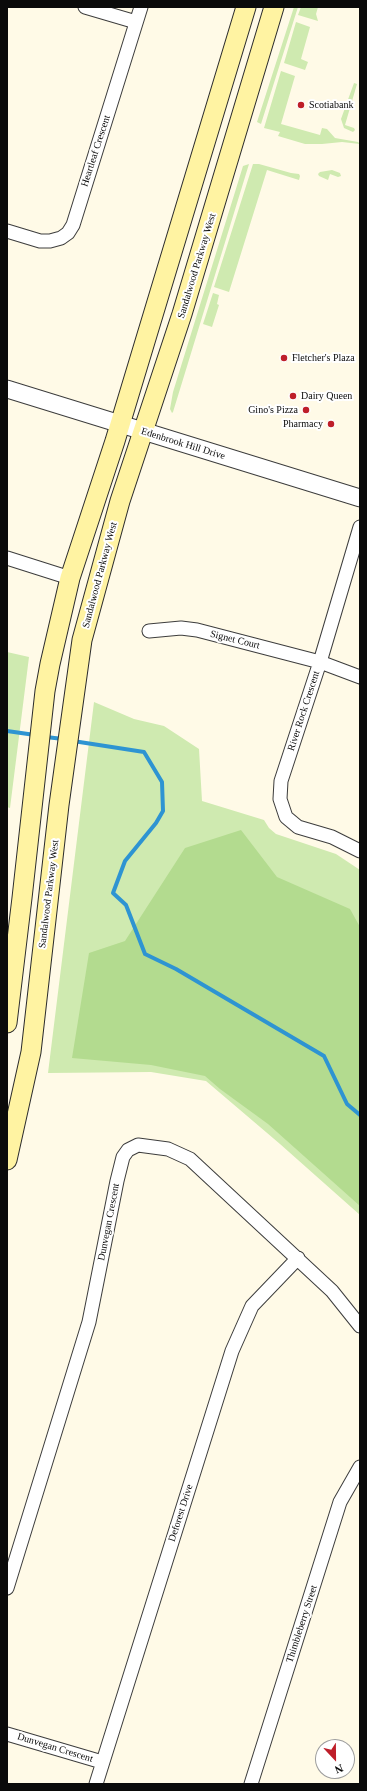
<!DOCTYPE html>
<html>
<head>
<meta charset="utf-8">
<style>
	body { margin:0 }
	#map { position:relative; width:367px; height:1791px; overflow:hidden; background:#fffae7; font-family:"Times New Roman",serif }
	canvas { display:block }
	.frame { position:absolute; inset:0; border:8px solid #0a0a0a; pointer-events:none }
	.north { position:absolute; left:315px; top:1739px; width:40px; height:40px; box-sizing:border-box; background:#fff; border:1px solid #9d9d9d; border-radius:50%; rotate:158deg; font-size:11px; font-weight:700; line-height:16px; text-align:center; color:#0a0a0a }
	.north::after { content:''; display:block; margin:auto; width:14px; height:18px; background:#be1e29; clip-path:polygon(50% 0,100% 100%,50% 72%,0 100%) }
</style>
</head>
<body>
<div id="map">
<canvas width="367" height="1791"></canvas>
<div class="frame"></div>
<div class="north">N</div>
</div>
<script>
const g = document.querySelector('canvas').getContext('2d');
g.lineJoin = 'round';
function fill(path, color) {
  g.fillStyle = color;
  g.fill(path, 'evenodd');
}
function shape(rows) {
  const path = new Path2D();
  for (const r of rows) {
    path.moveTo(r[0], r[1]);
    for (let i = 2; i < r.length; i += 2) path.lineTo(r[i], r[i + 1]);
  }
  return path;
}
function strokePath(path, color, width, dash) {
  g.strokeStyle = color;
  g.lineWidth = width;
  g.lineCap = dash ? 'butt' : 'round';
  g.setLineDash(dash || []);
  g.stroke(path);
}
function drawText(font, color, halo, rows, align = 'center') {
  g.font = font + ' "Times New Roman",serif';
  g.lineWidth = 4;
  g.setLineDash([]);
  g.textBaseline = 'middle';
  g.strokeStyle = halo;
  g.fillStyle = color;
  for (const [text, x, y, turn = 0] of rows) {
    g.save();
    g.translate(x, y);
    g.rotate((+turn || 0) * Math.PI / 180);
    g.textAlign = isNaN(turn) ? turn : align;
    if (halo) g.strokeText(text, 0, 0);
    g.fillText(text, 0, 0);
    g.restore();
  }
}
fill(shape([
	[294,7,298,7,261,124,257,122],
	[301,7,318,7,316,14,318,21,298,15],
	[296,22,310,27,301,59,308,62,305,70,284,63],
	[281,71,295,76,281,124,320,135,322,128,327,129,335,138,358,142,360,144,342,142,322,144,305,144,278,136,280,132,264,128],
	[354,83,357,84,345,125,354,128,355,130,353,132,344,128,341,119],
	[249,164,173,412,172,413,170,409,173,392,235,192,243,166],
	[253,164,259,164,291,173,299,174,300,176,299,180,267,170,229,292,214,287],
	[332,170,340,173,341,176,338,177,330,174,328,180,319,176,318,174,320,172],
	[213,293,219,295,217,304,219,305,212,327,203,324],
	[7,652,29,657,10,808,7,807],
	[94,702,134,719,164,726,199,749,202,801,264,820,269,828,276,834,336,854,360,870,360,1215,280,1144,206,1081,151,1072,48,1073]
]), '#cfeab0');
fill(shape([
	[241,830,277,877,350,909,360,927,360,1206,268,1124,220,1089,205,1076,151,1065,72,1058,89,953,125,941,185,848]
]), '#b3db8f');
strokePath(shape([
	[7,731,35,735],
	[46,737,63,739],
	[73,741,144,752,162,782,163,811,156,823,125,861,113,893,126,905,145,954,176,969,324,1056,347,1104,360,1115]
]), '#2e94d2', 4);
const minor = shape([
	[85,7,136,22],
	[7,231,40,241,50,241,61,238,68,233,73,225,141,7],
	[360,527,320,662,281,781,280,799,286,817,298,827,332,837,360,851],
	[7,558,70,578],
	[149,631,181,628,197,630,320,662,360,677],
	[7,1588,89,1322,117,1181,123,1157,128,1150,138,1145,168,1149,190,1159,332,1291,360,1326],
	[7,1734,102,1762],
	[96,1784,232,1351,252,1306,298,1258],
	[251,1784,340,1502,360,1467]
]);
const tertiary = shape([
	[7,389,360,498]
]);
const secondary = shape([
	[7,1023,22,898,45,691,50,664,70,578,115,441,246,7],
	[7,1160,31,1052,59,805,82,640,120,501,182,314,274,7]
]);
strokePath(minor, '#3d3d3d', 15);
strokePath(tertiary, '#3d3d3d', 19);
strokePath(secondary, '#2c2c2c', 21);
strokePath(minor, '#fff', 13);
strokePath(tertiary, '#fff', 17);
strokePath(secondary, '#fff3a2', 19);
for (const [x, y, r, color] of [
	[301,105,4,"#be1e29"],
	[284,358,4,"#be1e29"],
	[293,396,4,"#be1e29"],
	[306,410,4,"#be1e29"],
	[331,424,4,"#be1e29"]
]) {
  const dot = new Path2D();
  dot.arc(x, y, r, 0, 2 * Math.PI);
  g.fillStyle = color;
  g.fill(dot);
  strokePath(dot, '#fff', 1.5);
}
drawText('10px', '#0a0a0a', '#fff', [
	["Scotiabank",309,105],
	["Fletcher's Plaza",292,358],
	["Dairy Queen",301,396],
	["Gino's Pizza",298,410,"right"],
	["Pharmacy",323,424,"right"]
], 'left');
drawText('10px', '#0a0a0a', '#fff', [
	["Heartleaf Crescent",96,151,-72],
	["Sandalwood Parkway West",197,266,-73],
	["Edenbrook Hill Drive",183,444,17],
	["Sandalwood Parkway West",100,575,-75],
	["Signet Court",235,640,14],
	["River Rock Crescent",304,711,-72],
	["Sandalwood Parkway West",49,894,-83],
	["Dunvegan Crescent",109,1222,-79],
	["Deforest Drive",181,1513,-72],
	["Thimbleberry Street",302,1624,-72],
	["Dunvegan Crescent",55,1748,17]
]);
</script>
</body>
</html>
